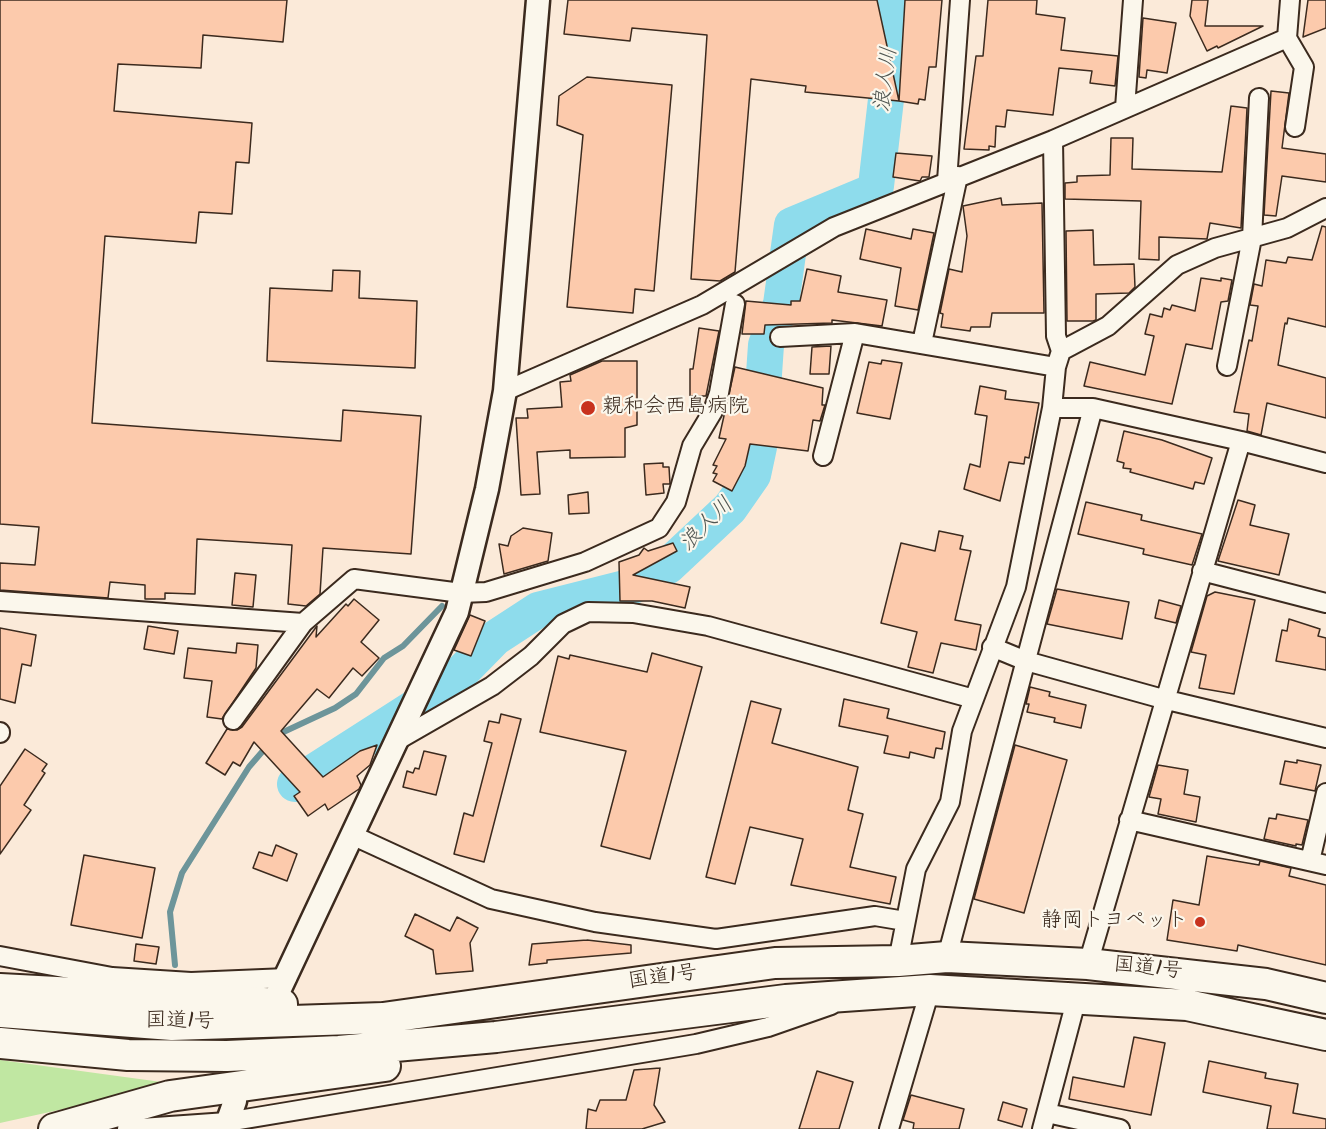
<!DOCTYPE html>
<html>
<head>
<meta charset="utf-8">
<style>
	body { margin:0 }
	canvas { display:block; background:#fbead9 }
</style>
</head>
<body>
<canvas width="1326" height="1129"></canvas>
<script>
const g = document.querySelector('canvas').getContext('2d');
g.lineJoin = 'round';
function fill(path, color) {
  g.fillStyle = color;
  g.fill(path, 'evenodd');
}
function shape(rows) {
  const path = new Path2D();
  for (const r of rows) {
    path.moveTo(r[0], r[1]);
    for (let i = 2; i < r.length; i += 2) path.lineTo(r[i], r[i + 1]);
  }
  return path;
}
function strokePath(path, color, width, dash) {
  g.strokeStyle = color;
  g.lineWidth = width;
  g.lineCap = dash ? 'butt' : 'round';
  g.setLineDash(dash || []);
  g.stroke(path);
}
function drawText(font, color, halo, rows, align = 'center') {
  g.font = font + ' Kalam,"Klee One",sans-serif';
  g.lineWidth = 4.5;
  g.setLineDash([]);
  g.textBaseline = 'middle';
  g.strokeStyle = halo;
  g.fillStyle = color;
  for (const [text, x, y, turn = 0] of rows) {
    g.save();
    g.translate(x, y);
    g.rotate((+turn || 0) * Math.PI / 180);
    g.textAlign = isNaN(turn) ? turn : align;
    if (halo) g.strokeText(text, 0, 0);
    g.fillText(text, 0, 0);
    g.restore();
  }
}
fill(shape([
	[0,1060,176,1084,0,1123]
]), '#c0e7a2');
strokePath(shape([
	[277,735,335,708,356,694,384,658,403,646,442,606],
	[175,965,170,912,182,873,249,767,268,745]
]), '#6d959a', 6);
strokePath(shape([
	[295,784,448,686,495,638,538,610,633,586,668,566,730,508,753,475,759,447,766,345,781,304,792,225,869,193,876,186,894,30,889,0]
]), '#8edcec', 36);
const building = shape([
	[0,0,287,0,283,42,203,35,201,68,118,64,114,111,252,123,249,163,236,162,232,214,199,212,196,243,105,236,92,423,341,441,343,410,421,416,411,554,323,548,320,594,306,606,288,604,292,545,197,539,195,594,165,593,165,599,145,599,145,585,110,582,108,598,0,590,0,563,35,565,39,527,0,524,0,0],
	[568,0,877,0,899,101,805,92,806,86,751,79,735,272,720,281,691,279,707,35,632,28,630,41,564,34,568,0],
	[905,0,942,0,936,67,929,67,925,100,919,99,918,104,899,101,905,0],
	[988,0,1037,0,1036,14,1065,18,1061,50,1118,56,1115,86,1090,83,1092,71,1059,68,1053,115,1007,110,1005,127,996,126,995,147,989,146,989,150,964,149,976,56,983,56,988,0],
	[1192,0,1208,0,1205,26,1263,26,1218,48,1217,46,1207,51,1190,16,1192,0],
	[1308,0,1326,0,1326,28,1303,37,1308,0],
	[1143,18,1176,23,1167,73,1147,70,1146,78,1139,77,1143,18],
	[587,77,672,85,654,291,635,289,633,313,567,307,583,135,557,125,559,96,587,77],
	[1271,91,1289,93,1282,148,1326,154,1326,182,1282,176,1276,216,1264,215,1271,91],
	[1231,106,1247,108,1241,228,1210,223,1207,239,1159,237,1159,260,1139,259,1141,201,1065,199,1065,183,1077,182,1077,176,1110,175,1111,138,1133,138,1132,169,1222,172,1231,106],
	[896,153,932,156,929,177,922,177,920,181,893,177,896,153],
	[1001,198,1002,205,1042,203,1044,313,992,313,990,327,971,327,970,331,941,327,943,314,940,313,949,269,962,272,967,236,963,206,1001,198],
	[1322,226,1326,227,1326,327,1288,318,1287,324,1285,323,1278,365,1326,378,1326,418,1267,403,1261,435,1247,431,1249,414,1234,412,1249,340,1252,341,1258,306,1250,305,1254,284,1262,286,1266,260,1286,263,1288,257,1312,260,1322,226],
	[866,229,911,239,913,229,934,233,918,310,895,306,901,268,860,259,866,229],
	[1093,230,1094,265,1134,264,1135,287,1129,293,1096,294,1096,320,1093,321,1067,321,1066,231,1093,230],
	[807,269,841,276,838,292,887,300,882,326,832,320,832,323,765,325,764,334,742,334,746,301,791,305,791,301,800,301,807,269],
	[333,270,360,271,359,298,417,301,415,368,267,361,270,288,332,291,333,270],
	[1201,278,1221,281,1221,278,1232,280,1228,301,1221,302,1212,349,1186,344,1172,404,1084,386,1090,362,1145,375,1154,336,1145,334,1150,314,1162,317,1164,308,1170,310,1172,305,1195,311,1201,278],
	[699,328,719,331,706,396,690,396,690,369,693,369,699,328],
	[831,346,829,374,810,374,812,347,831,346],
	[882,360,902,363,890,419,857,413,869,362,881,364,882,360],
	[602,361,637,361,637,425,625,428,625,457,570,458,570,450,537,452,540,494,521,495,516,418,528,418,527,409,562,407,560,382,571,381,570,375,602,361],
	[735,367,823,388,822,405,825,405,820,421,813,420,808,451,750,444,745,466,732,491,713,481,717,474,713,473,717,466,713,465,726,439,719,438,735,367],
	[980,386,1006,391,1005,399,1039,403,1029,458,1025,457,1024,464,1009,462,1000,501,964,489,970,464,980,467,987,416,975,414,980,386],
	[1124,431,1162,440,1212,458,1204,484,1195,482,1193,489,1130,472,1131,469,1123,468,1124,463,1117,461,1124,431],
	[663,463,663,467,669,467,670,484,663,484,664,493,646,495,644,464,663,463],
	[588,492,589,513,569,514,568,495,588,492],
	[1238,500,1255,505,1250,525,1289,534,1279,575,1218,561,1238,500],
	[1086,502,1142,515,1141,520,1202,534,1192,565,1143,554,1144,549,1078,534,1086,502],
	[523,528,552,533,548,561,504,574,499,544,508,546,511,536,523,528],
	[939,531,963,536,960,549,971,551,955,620,981,625,976,650,941,643,933,673,908,667,917,632,881,623,901,543,935,551,939,531],
	[673,543,677,551,633,575,690,587,685,608,652,601,620,601,619,562,639,555,644,548,648,551,673,543],
	[235,573,256,575,253,607,232,605,235,573],
	[1057,589,1129,602,1122,639,1047,624,1057,589],
	[1215,592,1255,600,1234,694,1199,688,1206,655,1191,652,1207,596,1215,592],
	[354,599,379,620,361,642,379,658,362,676,353,668,329,698,317,689,281,731,323,777,360,751,377,745,370,765,357,776,361,785,359,789,328,810,325,804,308,816,294,796,300,792,254,742,240,766,233,762,225,775,206,763,227,729,237,730,242,727,317,626,316,637,346,604,348,606,354,599],
	[1159,600,1181,606,1176,623,1155,618,1159,600],
	[470,615,485,621,471,656,454,650,470,615],
	[1289,619,1320,629,1318,636,1326,638,1326,670,1276,661,1282,630,1287,631,1289,619],
	[148,626,178,631,174,654,144,649,148,626],
	[0,628,36,635,31,666,22,664,15,703,0,699,0,628],
	[237,643,258,645,256,668,222,719,207,717,212,681,184,678,188,648,236,653,237,643],
	[652,653,702,667,650,859,601,846,626,751,540,732,558,656,569,659,570,655,647,672,652,653],
	[1030,687,1050,692,1049,696,1086,705,1081,728,1054,722,1055,718,1027,712,1029,704,1026,704,1030,687],
	[844,699,889,709,887,718,945,732,942,749,936,748,934,758,910,752,909,758,884,753,888,736,839,726,844,699],
	[751,701,781,709,772,743,858,767,848,810,863,814,850,867,896,877,890,904,791,885,803,839,750,827,735,884,706,877,751,701],
	[501,714,521,719,484,862,454,854,464,813,473,816,492,743,484,741,489,721,499,723,501,714],
	[1015,745,1067,760,1024,913,974,899,1015,745],
	[25,749,47,764,42,771,45,773,24,805,31,810,0,854,0,786,25,749],
	[424,751,446,756,436,795,403,787,407,771,413,773,415,768,419,769,424,751],
	[1297,760,1321,765,1315,791,1280,784,1285,761,1297,763,1297,760],
	[1158,765,1188,770,1184,794,1200,797,1196,822,1158,814,1161,799,1149,797,1158,765],
	[1277,814,1308,820,1302,845,1296,844,1296,846,1264,839,1269,818,1276,819,1277,814],
	[276,845,297,854,287,881,253,868,259,852,272,856,276,845],
	[84,855,155,868,142,938,71,925,84,855],
	[1207,856,1259,865,1260,861,1291,868,1289,876,1326,885,1326,965,1238,945,1237,951,1167,940,1173,900,1199,905,1207,856],
	[415,914,450,931,457,917,478,928,470,943,473,971,436,974,433,950,405,936,415,914],
	[587,940,631,945,631,953,547,960,547,963,529,965,532,944,587,940],
	[136,944,159,947,156,964,134,961,136,944],
	[1134,1037,1165,1043,1151,1115,1069,1099,1073,1077,1124,1087,1134,1037],
	[1209,1061,1266,1073,1265,1078,1298,1084,1293,1113,1326,1119,1326,1129,1267,1129,1271,1106,1203,1092,1209,1061],
	[660,1068,654,1105,665,1122,642,1129,586,1129,588,1109,596,1111,600,1100,626,1100,634,1070,660,1068],
	[817,1071,853,1082,839,1129,799,1129,817,1071],
	[911,1095,964,1109,959,1129,913,1129,914,1123,903,1120,911,1095],
	[1003,1102,1027,1109,1022,1127,998,1120,1003,1102]
]);
fill(building, '#fccaac');
strokePath(building, '#3b2a1e', 1.5);
const minor = shape([
	[1287,38,1304,67,1295,127],
	[1125,108,1133,0],
	[947,181,960,0],
	[780,337,855,333,1056,367],
	[922,343,958,176],
	[1061,351,1108,326,1177,265,1215,248,1287,228,1326,208],
	[1227,366,1252,238,1259,98],
	[505,391,702,305,834,227,1053,140,1287,38,1290,0],
	[1052,408,1093,408,1241,441,1326,463],
	[823,456,855,333],
	[1202,571,1326,603],
	[0,601,303,623,354,579,461,593,486,592,585,562,659,528,676,502,692,446,713,411,719,393,735,304],
	[992,647,1026,661,1163,699,1326,738],
	[233,720,303,623],
	[0,733,0,732],
	[398,740,492,686,531,656,563,624,588,612,633,613,708,626,974,699],
	[1129,820,1326,865],
	[354,836,491,899,595,922,716,939,875,916,905,921],
	[1310,861,1326,793],
	[0,956,112,977,191,982,287,978],
	[947,957,1093,408],
	[898,961,916,869,950,802,962,731,1016,587,1052,408,1056,367,1061,351,1056,336,1053,140],
	[1088,964,1241,441],
	[1047,1113,1120,1129],
	[127,1129,227,1122,696,1044,768,1027,831,1005],
	[889,1129,930,990],
	[1042,1129,1077,997]
]);
const tertiary = shape([
	[276,997,457,612,487,489,505,391,538,0],
	[225,1129,235,1101]
]);
const trunk = shape([
	[0,989,282,1004],
	[0,1012,172,1025,383,1018,775,963,898,961,947,957,1088,964,1266,984,1326,998],
	[0,1043,128,1055,227,1056,339,1051,496,1037,786,1000,930,990,1187,1005,1326,1035],
	[54,1129,170,1096,385,1066]
]);
strokePath(minor, '#3b2a1e', 22);
strokePath(tertiary, '#3b2a1e', 27);
strokePath(trunk, '#3b2a1e', 34);
strokePath(minor, '#fbf7ec', 18);
strokePath(tertiary, '#fbf7ec', 22);
strokePath(trunk, '#fbf7ec', 30);
for (const [x, y, r, color] of [
	[588,408,8,"#c8321e"],
	[1200,922,6,"#c8321e"]
]) {
  const dot = new Path2D();
  dot.arc(x, y, r, 0, 2 * Math.PI);
  g.fillStyle = color;
  g.fill(dot);
  strokePath(dot, '#fbf7ec', 2);
}
drawText('21px', '#3b2a1e', '#fbf7ec', [
	["親和会西島病院",602,408],
	["静岡トヨペット",1188,922,"right"]
], 'left');
drawText('21px', '#3b2a1e', '#fbf7ec', [
	["国道1号",1148,970,6],
	["国道1号",663,979,-8],
	["国道1号",180,1023,1]
]);
drawText('italic 22px', '#505652', '#fbf7ec', [
	["浪人川",888,80,-83],
	["浪人川",708,526,-45]
]);
</script>
</body>
</html>
